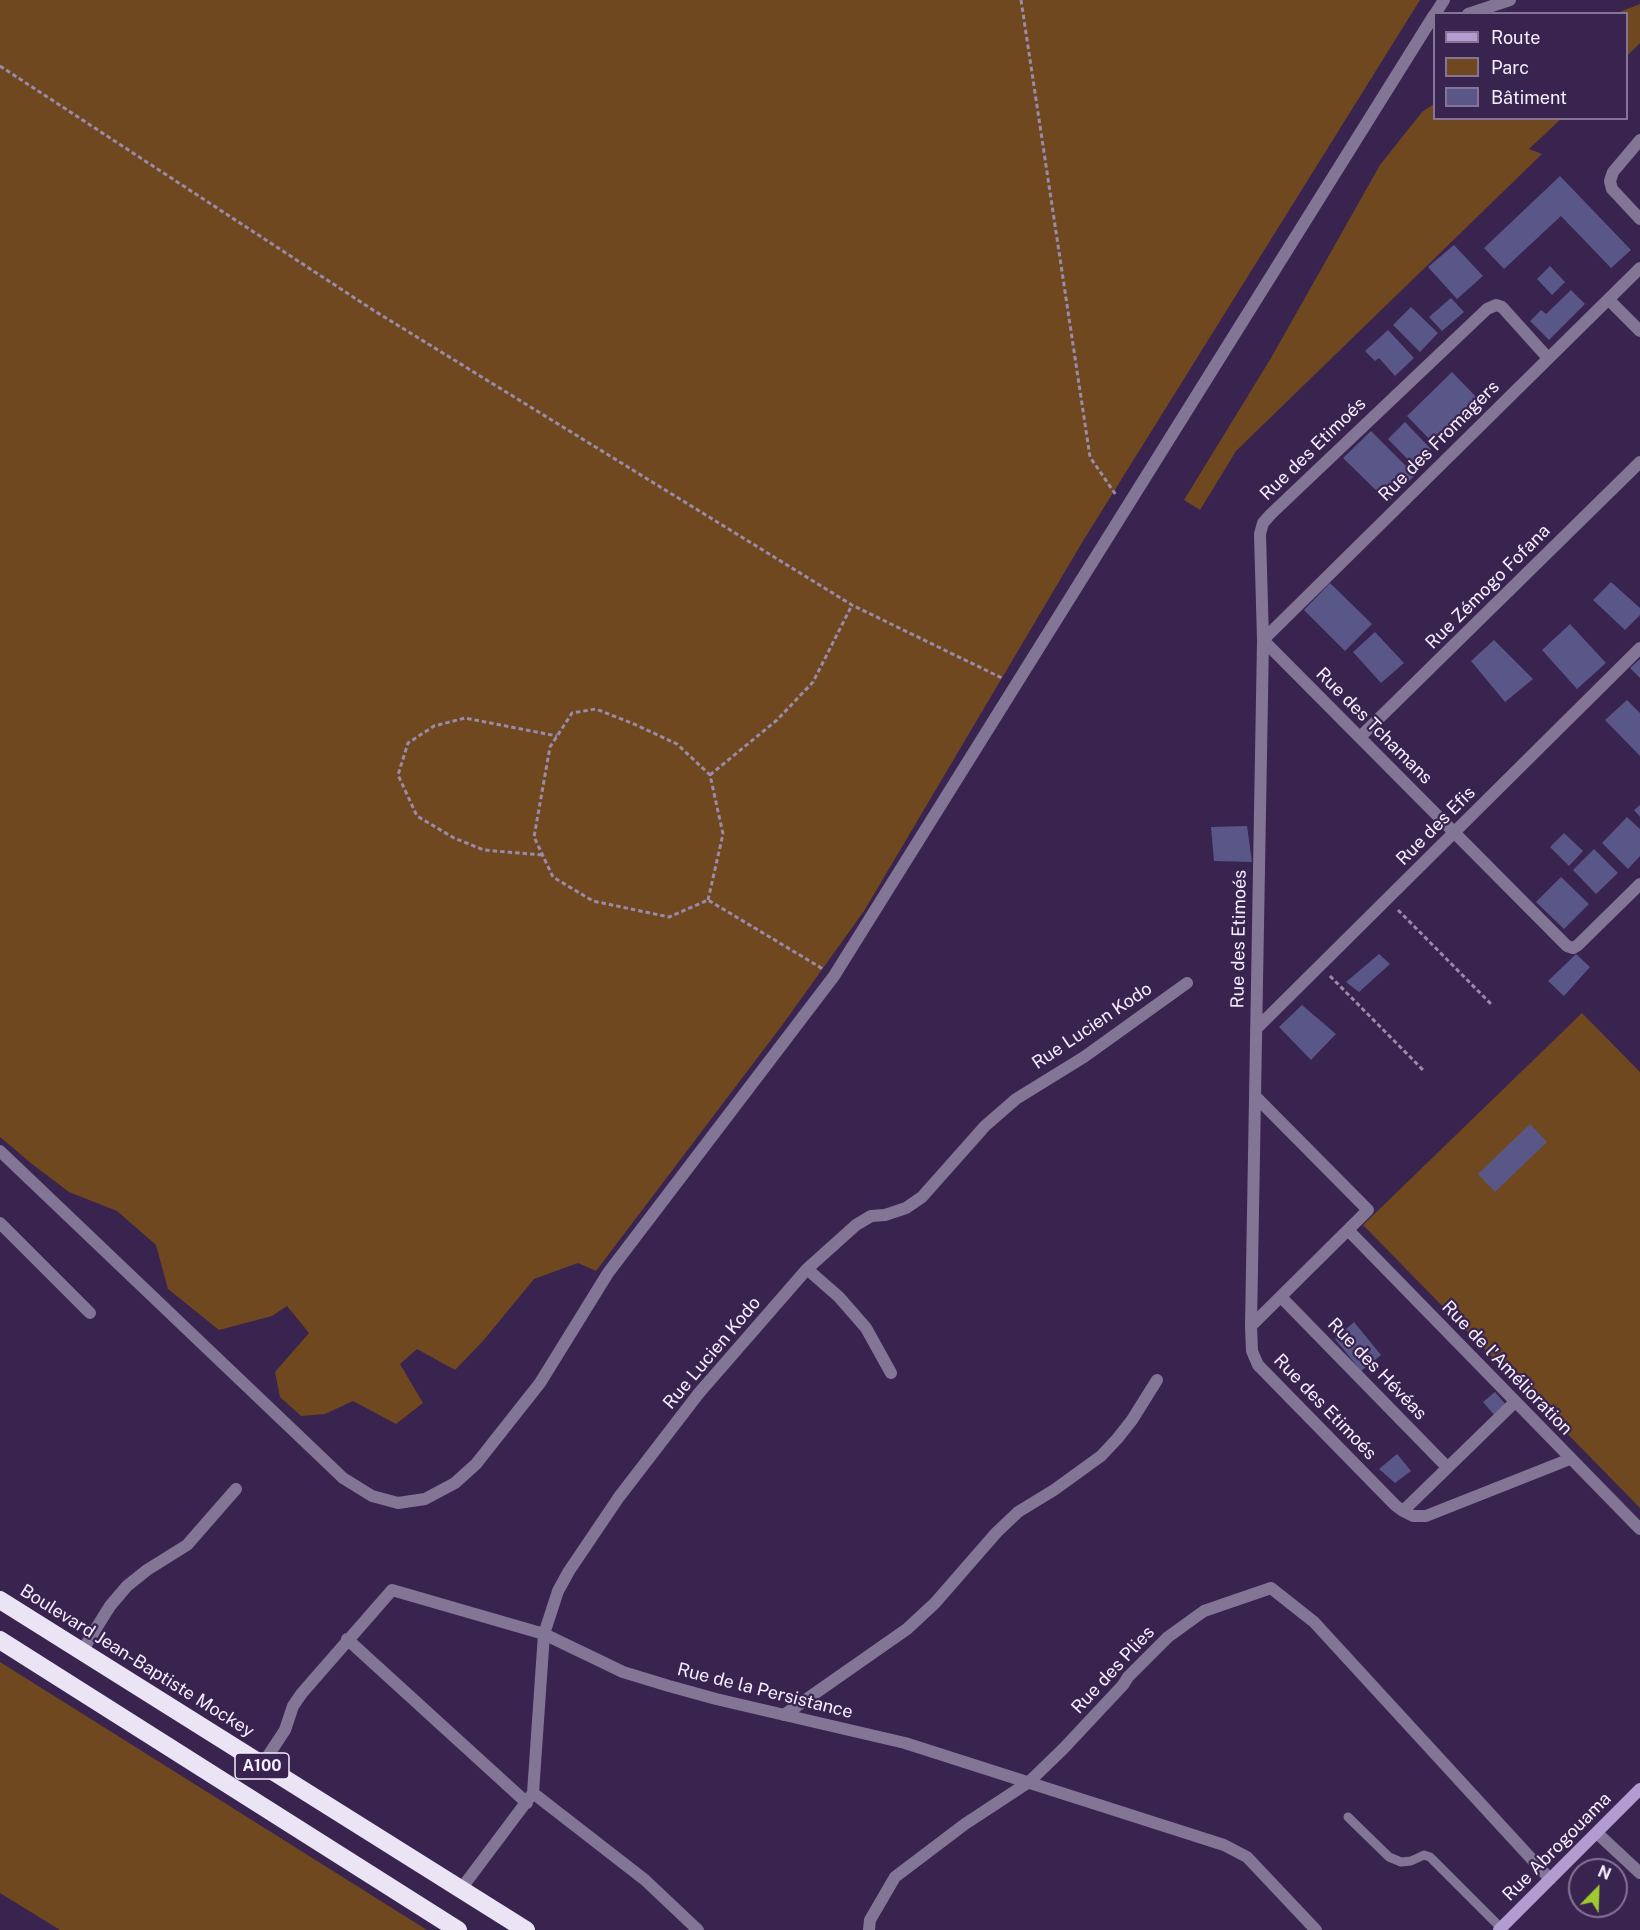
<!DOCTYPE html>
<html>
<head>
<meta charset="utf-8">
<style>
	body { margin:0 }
	#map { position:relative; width:1640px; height:1930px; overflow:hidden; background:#39234f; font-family:"Public Sans",sans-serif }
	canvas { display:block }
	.legend { position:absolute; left:1433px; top:12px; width:195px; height:108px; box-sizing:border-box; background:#39234f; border:2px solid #847495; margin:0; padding:8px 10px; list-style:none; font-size:18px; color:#f5eeff }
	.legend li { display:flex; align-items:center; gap:12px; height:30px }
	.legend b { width:30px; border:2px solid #847495 }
	.north { position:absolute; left:1568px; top:1858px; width:60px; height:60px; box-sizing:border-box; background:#39234f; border:2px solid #847495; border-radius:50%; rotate:23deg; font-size:16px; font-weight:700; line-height:24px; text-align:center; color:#f5eeff }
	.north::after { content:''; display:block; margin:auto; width:21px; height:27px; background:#9eca2e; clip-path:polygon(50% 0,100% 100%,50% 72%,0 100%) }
</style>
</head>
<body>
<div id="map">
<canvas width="1640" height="1930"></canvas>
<ul class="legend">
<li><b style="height:8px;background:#b39cd0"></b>Route</li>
<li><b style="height:16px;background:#6f481f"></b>Parc</li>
<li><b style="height:16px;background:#595788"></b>Bâtiment</li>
</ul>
<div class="north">N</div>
</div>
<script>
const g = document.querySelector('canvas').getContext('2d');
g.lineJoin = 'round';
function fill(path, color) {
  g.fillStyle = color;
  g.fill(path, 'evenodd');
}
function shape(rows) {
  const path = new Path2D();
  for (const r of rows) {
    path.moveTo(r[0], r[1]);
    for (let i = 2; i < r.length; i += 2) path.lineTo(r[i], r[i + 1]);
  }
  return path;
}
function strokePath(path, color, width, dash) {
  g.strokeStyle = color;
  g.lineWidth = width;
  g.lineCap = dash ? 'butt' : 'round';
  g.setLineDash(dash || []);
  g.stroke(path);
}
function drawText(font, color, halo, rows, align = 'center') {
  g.font = font + ' "Public Sans",sans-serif';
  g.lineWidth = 4.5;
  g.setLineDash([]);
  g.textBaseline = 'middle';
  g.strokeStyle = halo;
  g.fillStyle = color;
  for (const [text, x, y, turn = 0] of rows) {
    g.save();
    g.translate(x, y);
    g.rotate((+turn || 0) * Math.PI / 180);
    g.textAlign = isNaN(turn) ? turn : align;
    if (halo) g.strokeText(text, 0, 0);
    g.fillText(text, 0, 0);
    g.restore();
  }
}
fill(shape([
	[0,0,1420,0,1083,541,864,911,783,1024,596,1271,578,1263,534,1279,483,1341,455,1370,417,1349,400,1364,423,1403,396,1424,353,1401,325,1414,301,1416,280,1397,275,1372,309,1333,287,1306,272,1316,219,1330,168,1289,156,1245,117,1211,69,1192,32,1164,0,1137],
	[1640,4,1640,43,1627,56,1626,14,1617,13],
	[1434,104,1434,118,1561,119,1529,149,1542,154,1236,451,1200,510,1184,500,1271,358,1380,165,1422,112],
	[1582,1013,1640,1072,1640,1508,1363,1225],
	[0,1662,212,1795,427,1930,60,1930,0,1893]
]), '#6f481f');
fill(shape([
	[1560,176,1631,250,1611,268,1561,216,1504,269,1484,248],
	[1454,245,1483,276,1457,299,1428,267],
	[1550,266,1565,282,1552,295,1537,279],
	[1571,290,1585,304,1549,340,1530,321,1541,310,1546,314],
	[1451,298,1464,312,1442,331,1429,317],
	[1411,307,1438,333,1420,352,1393,325],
	[1388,330,1414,358,1395,376,1379,358,1375,361,1365,351],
	[1452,372,1479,400,1434,444,1407,416],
	[1405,422,1431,449,1413,465,1388,439],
	[1371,431,1415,475,1388,502,1343,458],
	[1611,582,1640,608,1640,615,1625,630,1593,600],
	[1330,583,1372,624,1345,651,1304,610],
	[1570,624,1606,663,1577,689,1542,650],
	[1375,632,1404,663,1381,683,1353,652],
	[1494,640,1533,679,1505,702,1471,661],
	[1640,659,1640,678,1630,668],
	[1627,700,1640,713,1640,756,1605,720],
	[1640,805,1640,817,1634,810],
	[1627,817,1640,829,1640,856,1628,869,1602,843],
	[1247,826,1252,862,1214,861,1211,827],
	[1564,833,1583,851,1569,866,1550,847],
	[1594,849,1618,873,1596,894,1573,870],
	[1561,877,1589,904,1564,929,1536,902],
	[1379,954,1390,964,1359,992,1346,982],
	[1576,954,1590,967,1564,996,1548,981],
	[1302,1005,1336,1034,1311,1060,1279,1027],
	[1530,1124,1547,1142,1495,1192,1478,1174],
	[1354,1322,1381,1355,1361,1371,1335,1339],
	[1495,1392,1507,1406,1495,1416,1483,1402],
	[1397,1454,1411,1471,1395,1483,1379,1469]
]), '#595788');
strokePath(shape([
	[1021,0,1090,457,1116,495],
	[0,66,373,310,852,605,1004,679],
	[710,775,777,720,813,682,852,605],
	[542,855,484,850,454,838,417,816,398,775,408,743,434,726,465,718,557,736],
	[708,900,723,834,710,775,677,744,634,724,596,709,572,713,550,747,534,837,553,877,593,901,669,917,708,900,823,969],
	[1398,910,1492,1005],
	[1330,976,1425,1072]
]), '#998ba9', 3, [4.5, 3]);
strokePath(shape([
	[1348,1817,1389,1857,1401,1862,1411,1861,1424,1855,1430,1857,1501,1928]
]), '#837596', 9);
strokePath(shape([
	[1435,14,1444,0],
	[1468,14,1510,0],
	[1640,140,1613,172,1610,181,1612,189,1640,219],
	[1640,268,1263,640,1567,946,1573,948,1578,945,1640,884],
	[1609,300,1640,331],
	[1548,358,1502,307,1496,305,1487,309,1271,514,1263,523,1260,534,1263,640,1251,1326,1252,1351,1258,1365,1395,1505,1403,1511,1413,1516,1426,1516,1570,1459],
	[1360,737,1640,462],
	[1256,1029,1640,648],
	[0,1151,343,1478,372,1496,398,1503,425,1499,455,1483,476,1464,540,1383,608,1273,834,976,1434,15],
	[0,1223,90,1313],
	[1348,1230,1640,1529],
	[807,1269,839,1297,866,1328,891,1373],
	[1281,1297,1447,1467],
	[1251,1326,1368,1210,1255,1096],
	[1403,1511,1515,1402],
	[347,1639,527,1803],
	[82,1651,110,1606,127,1586,147,1570,187,1545,236,1489],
	[784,1715,907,1629,935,1603,996,1533,1018,1512,1054,1490,1101,1456,1117,1439,1132,1420,1157,1380],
	[262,1765,285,1730,293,1706,302,1693,392,1590,544,1634,623,1672,669,1686,716,1699,905,1743,1224,1845,1247,1857,1316,1930],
	[533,1793,645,1880,698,1930],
	[1597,1833,1640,1873],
	[461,1889,533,1793,544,1634,558,1591,569,1571,619,1497,699,1393,807,1269,856,1225,871,1216,885,1215,906,1208,922,1197,985,1126,1016,1099,1084,1057,1187,983],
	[869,1930,870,1920,895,1877,965,1824,1029,1782,1064,1748,1123,1685,1128,1677,1168,1637,1204,1611,1271,1588,1314,1622,1550,1879]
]), '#837596', 12);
strokePath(shape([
	[1499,1930,1640,1789]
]), '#b39cd0', 12);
strokePath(shape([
	[0,1600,526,1930],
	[0,1640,458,1930]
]), '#ebe4f5', 18);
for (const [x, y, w] of [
	[262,1766,54]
]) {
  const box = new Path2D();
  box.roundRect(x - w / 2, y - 13, w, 26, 4.5);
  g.fillStyle = '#39234f';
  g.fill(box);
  strokePath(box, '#f5eeff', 1.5);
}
drawText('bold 16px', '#f5eeff', null, [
	["A100",262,1766]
]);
drawText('18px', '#f5eeff', '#39234f', [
	["Rue des Fromagers",1439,441,-45],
	["Rue des Etimoés",1313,449,-44],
	["Rue Zémogo Fofana",1488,587,-45],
	["Rue des Tchamans",1374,726,45],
	["Rue des Efis",1436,826,-45],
	["Rue des Etimoés",1239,939,-89],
	["Rue Lucien Kodo",1092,1026,-34],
	["Rue Lucien Kodo",712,1353,-50],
	["Rue de l'Amélioration",1507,1368,46],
	["Rue des Hévéas",1377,1369,46],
	["Rue des Etimoés",1325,1407,46],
	["Boulevard Jean-Baptiste Mockey",137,1661,32],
	["Rue des Plies",1113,1670,-47],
	["Rue de la Persistance",765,1691,14],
	["Rue Abrogouama",1557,1847,-45]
]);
</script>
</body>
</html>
